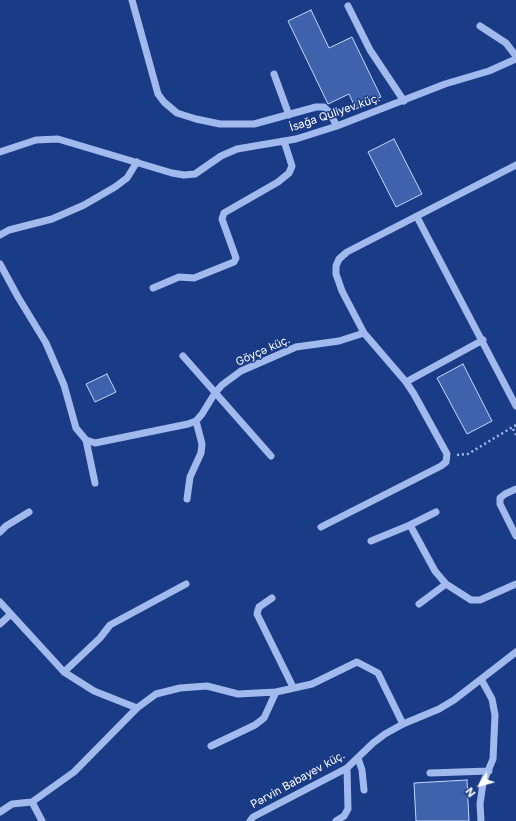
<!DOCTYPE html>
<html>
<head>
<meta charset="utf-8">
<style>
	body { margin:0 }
	#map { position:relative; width:516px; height:821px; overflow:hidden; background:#1a3b85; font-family:Inter,sans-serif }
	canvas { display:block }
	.north { position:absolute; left:460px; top:765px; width:40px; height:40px; -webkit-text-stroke:3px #1a3b85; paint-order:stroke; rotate:233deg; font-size:11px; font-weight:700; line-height:16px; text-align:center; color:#fff }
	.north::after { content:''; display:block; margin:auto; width:14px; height:18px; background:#fff; clip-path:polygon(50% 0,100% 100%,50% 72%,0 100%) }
</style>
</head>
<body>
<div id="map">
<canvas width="516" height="821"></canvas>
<div class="north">N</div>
</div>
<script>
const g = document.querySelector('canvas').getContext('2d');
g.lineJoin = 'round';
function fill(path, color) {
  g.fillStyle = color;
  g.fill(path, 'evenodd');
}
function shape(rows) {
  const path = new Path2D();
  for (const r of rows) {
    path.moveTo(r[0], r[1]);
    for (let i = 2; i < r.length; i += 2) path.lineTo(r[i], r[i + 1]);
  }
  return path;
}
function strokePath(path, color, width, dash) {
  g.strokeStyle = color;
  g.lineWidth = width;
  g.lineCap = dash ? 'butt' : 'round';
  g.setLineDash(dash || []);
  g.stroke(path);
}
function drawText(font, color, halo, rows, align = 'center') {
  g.font = font + ' Inter,sans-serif';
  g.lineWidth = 3;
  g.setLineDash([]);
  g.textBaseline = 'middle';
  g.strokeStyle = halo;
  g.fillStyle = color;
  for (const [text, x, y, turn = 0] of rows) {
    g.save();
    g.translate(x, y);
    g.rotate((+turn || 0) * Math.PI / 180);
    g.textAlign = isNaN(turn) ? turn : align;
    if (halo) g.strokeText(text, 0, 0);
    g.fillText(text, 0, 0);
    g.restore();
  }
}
const building = shape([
	[311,10,329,48,352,37,381,97,356,109,349,94,328,104,288,21,311,10],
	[394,139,422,194,396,207,368,152,394,139],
	[463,364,492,421,467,434,437,378,463,364],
	[107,374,116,392,95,402,86,384,107,374],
	[467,780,469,821,416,821,414,783,467,780]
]);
fill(building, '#3e62ac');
strokePath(building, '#c6d7f9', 1);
strokePath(shape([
	[513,429,516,435],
	[457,455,468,454,516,425]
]), '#a1b9ec', 2.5, [2, 3]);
strokePath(shape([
	[132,0,158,94,164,102,177,113,196,119,220,124,254,124,316,107,324,107,329,112,337,126],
	[348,6,370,50,404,101],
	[480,26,506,43,516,56],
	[274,74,289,115],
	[0,152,36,140,58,139,172,173,184,175,195,174,221,156,237,149,296,139,337,126,445,84,489,71,516,59],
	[417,217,516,406],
	[0,235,9,230,52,219,84,205,115,187,127,178,137,162],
	[0,264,18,297,46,343,64,385,76,428,86,440,95,443,188,424,196,421,202,414,215,393,222,385,241,371,296,347,339,341,364,333,342,291,336,274,336,266,339,259,347,252,516,165],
	[153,288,179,277,194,278,234,262,236,258,222,219,224,213,278,182,289,173,292,166,284,141],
	[183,356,271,456],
	[406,382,483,340],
	[86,440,95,483],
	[516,489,505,494,500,498,500,504,516,536],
	[187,499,190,477,201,453,202,444,196,421],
	[410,525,436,512],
	[321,527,441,466,446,462,447,454,414,394,406,382,364,333],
	[0,532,6,526,29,512],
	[371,541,410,525,435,571,446,584,471,600,480,600,516,584],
	[272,598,259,607,257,614,293,687],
	[0,602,64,672,94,691,137,708],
	[419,604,446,584],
	[0,624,11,614],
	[64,672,100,638,110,625,186,584],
	[211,746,255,725,264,718,276,692,312,684,357,662,378,673,403,724],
	[358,758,362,770,364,790],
	[430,773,489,771],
	[32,802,42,821],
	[0,812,12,804,32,802,74,772,137,708,156,694,180,688,207,686,238,694,276,692],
	[250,821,253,817,347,768,373,743,385,734,403,724,439,709,454,700,516,652],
	[336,821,344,816,348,809,347,768],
	[481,821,480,804,483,783,493,759,495,715,492,699,481,679]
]), '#a1b9ec', 7);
drawText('11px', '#fff', '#1a3b85', [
	["İsağa Quliyev küç.",335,113,-19],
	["Göyçə küç.",263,351,-24],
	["Pərvin Babayev küç.",298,780,-29]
]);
</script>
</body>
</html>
